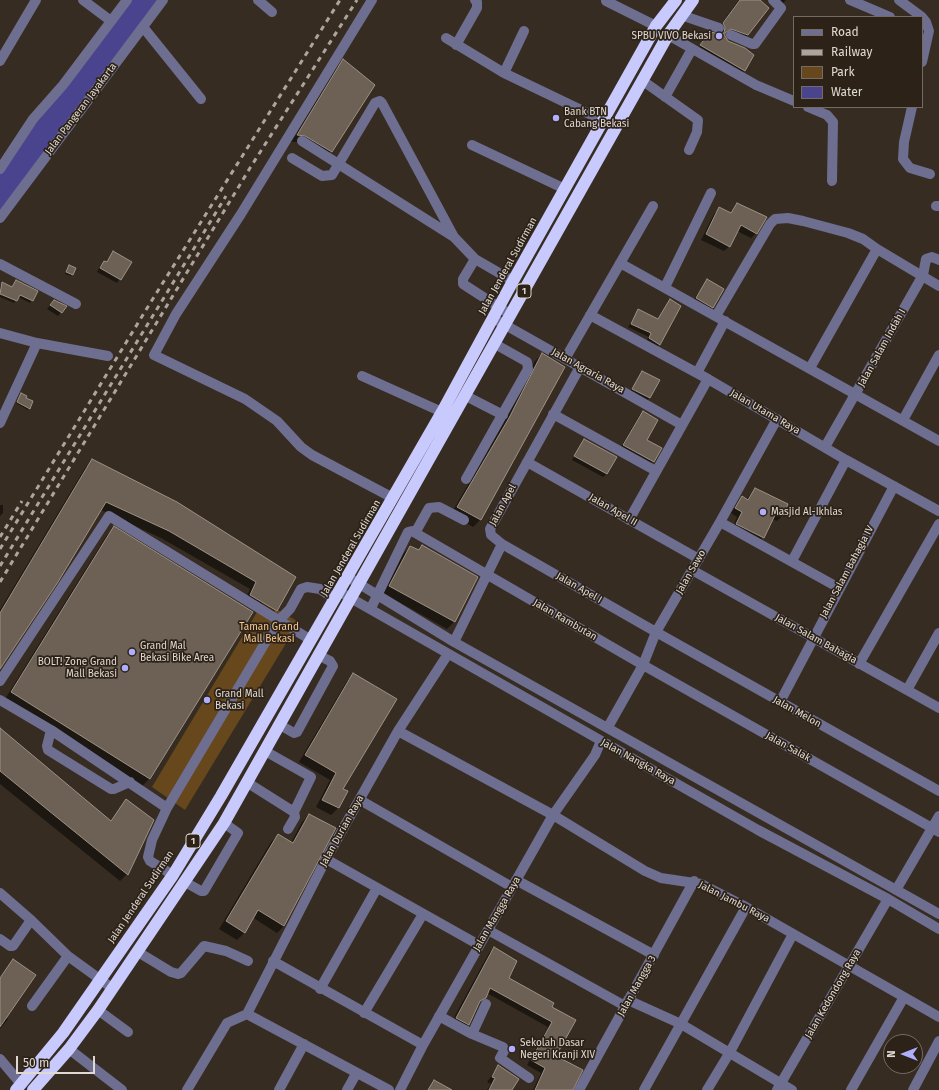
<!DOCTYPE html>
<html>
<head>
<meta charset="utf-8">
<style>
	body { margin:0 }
	#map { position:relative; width:939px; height:1090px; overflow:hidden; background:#362c21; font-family:"Fira Sans",sans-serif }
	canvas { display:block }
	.legend { position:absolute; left:793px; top:16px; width:130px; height:92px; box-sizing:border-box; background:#2c2217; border:1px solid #746b62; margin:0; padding:5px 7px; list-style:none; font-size:12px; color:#e0d9d2 }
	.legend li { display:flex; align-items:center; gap:8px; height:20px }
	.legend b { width:20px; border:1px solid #746b62 }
	.north { position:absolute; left:883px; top:1034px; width:40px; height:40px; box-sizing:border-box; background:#2c2217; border:1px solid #746b62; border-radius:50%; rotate:270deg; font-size:11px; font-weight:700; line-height:16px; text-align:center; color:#e0d9d2 }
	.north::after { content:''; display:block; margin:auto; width:14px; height:18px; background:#afaefa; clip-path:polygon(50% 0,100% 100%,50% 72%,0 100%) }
	.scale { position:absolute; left:16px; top:1056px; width:79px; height:18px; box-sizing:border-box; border:2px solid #e0d9d2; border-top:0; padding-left:5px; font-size:12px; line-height:14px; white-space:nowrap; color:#e0d9d2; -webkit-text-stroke:3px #2c2217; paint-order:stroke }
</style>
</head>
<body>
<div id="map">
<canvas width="939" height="1090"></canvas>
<ul class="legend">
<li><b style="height:5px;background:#6d6e90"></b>Road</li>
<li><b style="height:5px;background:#ada59d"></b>Railway</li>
<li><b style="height:11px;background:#67471c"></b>Park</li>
<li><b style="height:11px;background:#4a448e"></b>Water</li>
</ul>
<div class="north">N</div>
<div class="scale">50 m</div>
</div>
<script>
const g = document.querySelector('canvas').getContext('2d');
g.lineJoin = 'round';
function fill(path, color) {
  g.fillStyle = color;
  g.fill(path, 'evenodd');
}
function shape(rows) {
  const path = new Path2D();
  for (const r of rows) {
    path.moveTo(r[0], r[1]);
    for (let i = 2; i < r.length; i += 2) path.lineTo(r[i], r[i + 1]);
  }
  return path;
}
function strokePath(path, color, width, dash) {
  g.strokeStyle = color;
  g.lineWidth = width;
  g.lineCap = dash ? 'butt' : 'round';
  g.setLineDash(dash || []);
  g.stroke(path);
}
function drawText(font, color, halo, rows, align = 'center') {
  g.font = font + ' "Fira Sans",sans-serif';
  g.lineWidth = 3.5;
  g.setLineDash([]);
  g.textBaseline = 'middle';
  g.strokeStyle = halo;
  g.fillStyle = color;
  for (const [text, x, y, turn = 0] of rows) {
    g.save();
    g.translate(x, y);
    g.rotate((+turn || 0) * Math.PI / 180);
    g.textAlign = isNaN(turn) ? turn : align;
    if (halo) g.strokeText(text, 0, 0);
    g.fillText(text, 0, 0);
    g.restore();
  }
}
fill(shape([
	[263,602,299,622,185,810,152,787]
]), '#67471c');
fill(shape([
	[127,0,163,0,0,218,0,169]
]), '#4a448e');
fill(shape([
	[739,0,758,0,748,35,740,42,723,35,727,42,753,56,744,71,737,78,694,53,711,33,719,35,716,31],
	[777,0,786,0,782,4],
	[343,61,374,85,331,151,324,158,298,142,291,142,336,68],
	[737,204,756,233,751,238,737,231,730,246,724,251,701,240,714,214,719,208,730,213],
	[114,252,131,262,117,283,97,272,101,265,104,262,106,263],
	[69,266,75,269,71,276,65,274],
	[16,281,32,300,30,303,18,297,14,303,0,297,0,287,3,283,12,287],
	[707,281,713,307,707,312,691,303],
	[670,300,660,344,656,348,646,341,649,337,628,327,639,310,657,320],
	[54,301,65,307,58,316,47,309],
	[542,354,564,367,480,520,473,527,451,514,502,426,535,361],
	[642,372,650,398,646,401,630,392],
	[20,395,24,398,30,408,28,410,16,403],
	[643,412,646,440,653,461,649,466,619,450,639,416],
	[584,440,607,474,603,477,572,460],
	[92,460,294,577,276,610,269,617,244,602,250,589,161,538,101,510,0,667,0,610,85,468],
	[755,489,787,505,782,516,777,521,772,519,763,537,758,542,732,529,737,517,731,513,737,503,742,498,746,500],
	[0,505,3,505,3,513,0,516],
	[114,528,252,613,149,779,142,786,5,699,107,535],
	[423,546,477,577,454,622,447,629,383,593,403,554,410,547,418,551],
	[354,674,342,789,346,792,338,808,331,815,316,807,330,780,299,762,347,681],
	[0,729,110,821,126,800,127,874,120,881,0,784],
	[309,815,284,926,277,933,252,917,244,933,237,940,219,929,271,842,278,835,291,843,302,822],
	[494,948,508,978,550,1008,575,1020,555,1056,572,1090,533,1090,541,1073,527,1065,548,1027,487,993,479,1002,468,1024,463,1029,451,1023,489,953],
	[13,960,6,1017,8,1019,0,1029,0,977],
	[499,1066,512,1090,487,1090,491,1084,487,1082]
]), '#0007');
const building = shape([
	[740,0,760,0,769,8,748,35,731,29,725,33,725,36,728,41,745,48,754,55,745,71,700,45,710,32,720,34,724,33,725,27,723,23,740,0],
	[343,59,375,85,332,152,305,136,297,135,343,59],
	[737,203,767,217,757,234,741,225,730,247,706,234,719,207,731,213,737,203],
	[113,251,132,262,121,280,100,268,104,261,107,262,113,251],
	[69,265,76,268,73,275,66,272,69,265],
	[707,279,724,289,713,308,696,298,707,279],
	[16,280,38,291,33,301,20,295,17,301,0,294,2,282,12,287,16,280],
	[670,299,681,306,660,345,649,338,651,333,631,324,638,309,658,319,670,299],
	[54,300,67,306,62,313,50,305,54,300],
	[542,353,565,367,481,520,457,507,509,418,542,353],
	[642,371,660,380,650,398,632,389,642,371],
	[21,393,27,396,26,398,33,401,30,409,17,402,21,393],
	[643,411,658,420,647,440,662,448,654,462,623,445,643,411],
	[584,439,617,457,607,474,574,456,584,439],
	[92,459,177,502,296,577,277,611,250,595,256,582,169,531,106,502,58,582,0,669,0,613,92,459],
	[755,488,788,504,783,516,776,513,764,538,736,524,742,512,735,508,742,496,748,500,755,488],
	[114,526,253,612,150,779,11,692,114,526],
	[422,545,478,577,455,622,389,586,410,546,419,550,422,545],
	[353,673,397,699,343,789,348,791,339,808,322,800,336,773,305,755,353,673],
	[0,728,111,821,126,799,154,820,128,875,0,771,0,728],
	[309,814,336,828,284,926,258,910,245,933,226,921,278,834,293,843,309,814],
	[494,947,517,961,509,978,554,1003,552,1007,576,1020,556,1056,583,1070,573,1090,535,1090,545,1068,531,1060,552,1022,490,988,486,998,480,1001,469,1025,456,1018,494,947],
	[13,959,36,975,0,1027,0,978,13,959],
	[498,1065,519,1079,512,1090,489,1090,495,1078,492,1077,498,1065],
	[434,1080,452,1090,428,1090,434,1080]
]);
fill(building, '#6d6155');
strokePath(building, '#9d9184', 1);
strokePath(shape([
	[83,0,111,21],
	[258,0,272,12],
	[372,0,241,214,176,314,154,355,245,399,277,421,301,447,312,455,393,498],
	[850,0,890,17],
	[899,0,922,17],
	[606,1,656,26],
	[681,15,719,28],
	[922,17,926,22,929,31,922,62],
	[143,27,201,99],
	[668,35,756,85,794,101],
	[731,35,752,44,755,44,781,8,773,0],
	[446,38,504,73,604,121],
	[456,45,477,8,477,2,475,0],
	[0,61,36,0],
	[504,73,524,31],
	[643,81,698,120,697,132,689,150],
	[665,97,692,49],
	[808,107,827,115,833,122,832,181],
	[912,107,904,142,903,159,910,168,930,174],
	[302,141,454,237,475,259,513,281],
	[472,145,565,189],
	[292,158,322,176,332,175,375,103,380,101,382,103,454,237],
	[0,169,33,119,63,85,127,0],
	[936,206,939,206],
	[0,218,163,0],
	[475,259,463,279,463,284,511,315],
	[620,263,939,441],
	[0,264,76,304],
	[665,287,711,193],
	[590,315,708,379,846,460,939,511],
	[716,316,770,224,775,219,788,218,803,221,848,233,863,239,877,249],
	[493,318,682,425],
	[0,333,37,343,108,356],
	[565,359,653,206],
	[580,367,490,529,491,535,502,544,656,632,939,791],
	[810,368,877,249,939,286],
	[697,373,725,321],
	[362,376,442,412],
	[466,396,503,415],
	[553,414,656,471],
	[903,420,939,355],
	[0,423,37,343],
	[825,447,923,275,926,259,932,257,939,260],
	[527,462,699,559],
	[466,479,528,369,527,362,495,344],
	[629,520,708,379],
	[720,522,839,588],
	[415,533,429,508,439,507,464,520],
	[792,561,846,460],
	[692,570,939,708],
	[348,577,454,642,939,914],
	[340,592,758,830,888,899,939,929],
	[371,608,408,532,412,531,643,665,939,832],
	[454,642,502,544],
	[859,664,939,524],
	[0,681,109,516,311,640],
	[907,690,939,633],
	[0,700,51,730,167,808],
	[780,702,894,486],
	[280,725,294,733,297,732,333,666,330,661,318,655],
	[608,727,643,665,656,632,720,522,777,419],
	[51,730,47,746,48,750,111,789,114,789,130,782],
	[398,731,553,815,645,871,661,878,701,884,746,907,939,1017],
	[265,751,311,777,294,812],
	[248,783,294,812,295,817,288,829],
	[360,800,512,887],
	[326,859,479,945],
	[173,875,150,861,148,857,152,840,167,808,278,621,290,609,301,589,307,587,320,589,335,599],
	[516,880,654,955],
	[185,882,201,891,204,891,238,833,224,823],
	[896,890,939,816],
	[0,893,31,920,68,956,112,988],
	[488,930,625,1006],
	[0,939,10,946,13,946,31,920],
	[138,952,171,972,178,974,181,973,204,946,226,951,248,961],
	[273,961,423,1045],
	[320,989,377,888],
	[628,1000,681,1024,792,1090],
	[32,1006,68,956],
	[98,1010,128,1032],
	[364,1013,423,914],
	[247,1014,326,859,398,731,448,654],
	[247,1014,389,1090],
	[439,1016,472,1034,503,1047,504,1051,500,1058,529,1078],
	[472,1034,486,1004],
	[69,1049,122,1090],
	[0,1059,21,1084],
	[187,1090,227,1023,247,1014],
	[279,1090,304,1044],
	[347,1090,356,1074],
	[400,1090,423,1045,553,815,595,755,601,741],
	[579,1090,694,881],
	[644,1090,746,907],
	[707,1090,730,1052,793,934],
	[777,1090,888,899],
	[851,1090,904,997],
	[913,1090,939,1041]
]), '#6d6e90', 10);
strokePath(shape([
	[16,1090,63,1033,173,875,221,796,442,412,513,281,656,26,676,0],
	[33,1090,69,1049,98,1010,224,823,668,35,693,0]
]), '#c8c9fd', 12);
strokePath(shape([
	[0,537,22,501],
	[0,549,149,305,340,0],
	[0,566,226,196],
	[0,582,250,168,357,0]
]), '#ada59d', 3, [5, 5]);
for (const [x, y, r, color] of [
	[719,36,4,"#afaefa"],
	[556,118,4,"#afaefa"],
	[763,512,4,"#afaefa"],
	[132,652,4,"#afaefa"],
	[125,668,4,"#afaefa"],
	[207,700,4,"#afaefa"],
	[512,1049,4,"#afaefa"]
]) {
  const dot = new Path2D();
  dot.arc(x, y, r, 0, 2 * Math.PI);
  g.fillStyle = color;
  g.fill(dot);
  strokePath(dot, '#2c2217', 1.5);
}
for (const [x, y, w] of [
	[524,291,14],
	[193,841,14]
]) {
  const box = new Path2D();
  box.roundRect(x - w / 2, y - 7, w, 14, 3);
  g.fillStyle = '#2c2217';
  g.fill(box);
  strokePath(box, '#e0d9d2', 1);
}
drawText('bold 9px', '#e0d9d2', null, [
	["1",524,291],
	["1",193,841]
]);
drawText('10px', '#e0d9d2', '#2c2217', [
	["SPBU VIVO Bekasi",711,36,"right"],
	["Bank BTN",564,112],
	["Cabang Bekasi",564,124],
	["Masjid Al-Ikhlas",771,512],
	["Grand Mal",140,646],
	["Bekasi Bike Area",140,658],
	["BOLT! Zone Grand",117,662,"right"],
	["Mall Bekasi",117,674,"right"],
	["Grand Mall",215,694],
	["Bekasi",215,706],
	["Sekolah Dasar",520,1043],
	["Negeri Kranji XIV",520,1055]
], 'left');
drawText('10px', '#e0d9d2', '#2c2217', [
	["Jalan Pangeran Jayakarta",81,109,-53],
	["Jalan Jenderal Sudirman",508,266,-61],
	["Jalan Salam Indah I",882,348,-61],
	["Jalan Agraria Raya",588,371,29],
	["Jalan Utama Raya",765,412,30],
	["Jalan Apel",503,505,-62],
	["Jalan Apel II",613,510,30],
	["Jalan Jenderal Sudirman",351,548,-60],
	["Jalan Sawo",691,572,-60],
	["Jalan Salam Bahagia IV",847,572,-62],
	["Jalan Apel I",579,588,30],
	["Jalan Rambutan",565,620,30],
	["Jalan Salam Bahagia",816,639,29],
	["Jalan Melon",797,712,29],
	["Jalan Salak",788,747,29],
	["Jalan Nangka Raya",638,762,29],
	["Jalan Durian Raya",342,831,-61],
	["Jalan Jenderal Sudirman",141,897,-56],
	["Jalan Jambu Raya",734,902,27],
	["Jalan Mangga Raya",497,914,-60],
	["Jalan Mangga 3",637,986,-61],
	["Jalan Kedondong Raya",833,994,-60]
]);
drawText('10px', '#f9ca93', '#2c2217', [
	["Taman Grand",269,627],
	["Mall Bekasi",269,639]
]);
</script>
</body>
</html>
